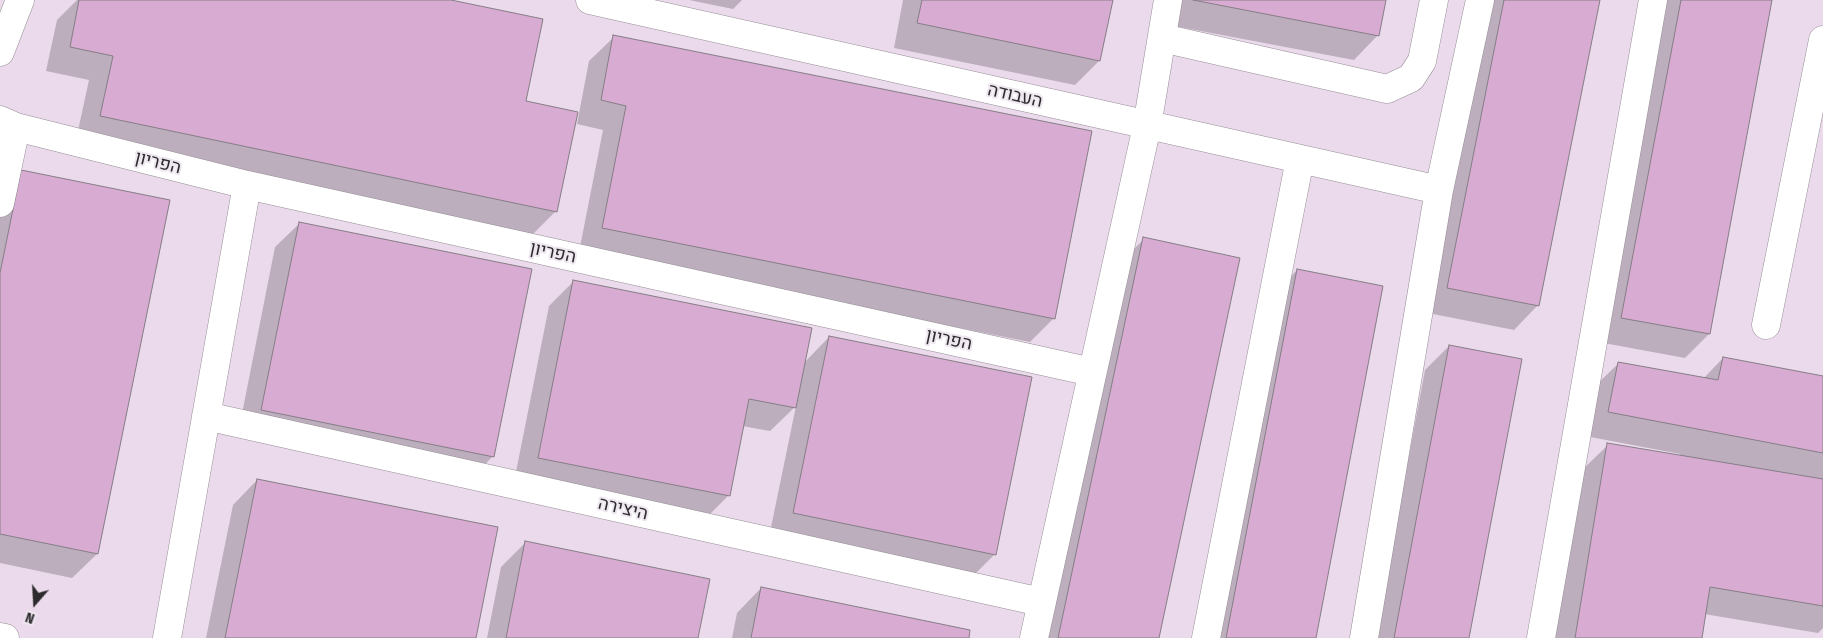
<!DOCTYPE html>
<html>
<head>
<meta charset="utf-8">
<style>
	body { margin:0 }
	#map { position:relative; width:1823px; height:638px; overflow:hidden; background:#eee7f0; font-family:"Fira Sans Condensed",sans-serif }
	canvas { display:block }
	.north { position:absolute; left:10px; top:578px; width:50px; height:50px; -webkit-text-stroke:4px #eee7f0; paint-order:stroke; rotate:199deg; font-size:14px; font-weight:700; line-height:20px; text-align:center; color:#2d2a2d }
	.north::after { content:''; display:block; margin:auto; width:18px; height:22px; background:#2d2a2d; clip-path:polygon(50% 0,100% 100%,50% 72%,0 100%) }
</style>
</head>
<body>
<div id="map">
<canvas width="1823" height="638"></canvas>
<div class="north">N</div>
</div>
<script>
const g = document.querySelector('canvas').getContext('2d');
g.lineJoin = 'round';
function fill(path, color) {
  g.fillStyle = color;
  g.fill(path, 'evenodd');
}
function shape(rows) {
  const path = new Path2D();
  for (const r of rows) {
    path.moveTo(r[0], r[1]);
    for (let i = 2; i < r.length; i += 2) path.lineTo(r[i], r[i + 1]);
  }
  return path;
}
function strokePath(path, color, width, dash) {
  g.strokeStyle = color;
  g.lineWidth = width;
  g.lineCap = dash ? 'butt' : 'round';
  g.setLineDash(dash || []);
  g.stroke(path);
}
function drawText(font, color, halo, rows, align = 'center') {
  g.font = font + ' "Fira Sans Condensed",Heebo,sans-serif';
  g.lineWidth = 4;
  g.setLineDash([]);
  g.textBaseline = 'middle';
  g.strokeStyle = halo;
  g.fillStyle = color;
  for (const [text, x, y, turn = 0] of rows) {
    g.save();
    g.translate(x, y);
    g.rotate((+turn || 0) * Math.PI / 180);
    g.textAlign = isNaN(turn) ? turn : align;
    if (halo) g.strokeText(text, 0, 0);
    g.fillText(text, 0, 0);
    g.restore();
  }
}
fill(shape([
	[0,0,1823,0,1823,638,0,638]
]), '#ebdaeb');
fill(shape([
	[77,0,445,0,524,102,556,211,532,235,76,140,89,80,46,71,57,20],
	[689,0,742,0,733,9],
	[903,0,1111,0,1099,61,1075,85,894,48],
	[1174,0,1384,0,1378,35,1354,60,1169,25],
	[1485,0,1599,0,1538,305,1514,330,1423,312],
	[1662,0,1771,0,1709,334,1685,358,1598,342],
	[614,37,1054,318,1030,342,579,252,603,130,577,124,589,61],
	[21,171,97,554,72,578,0,563,0,193],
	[300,223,493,456,469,481,238,434,275,247],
	[1144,239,1158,638,1040,638,1120,263],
	[1297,270,1314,638,1207,638,1273,295],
	[574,281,804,363,829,337,995,554,971,578,769,537,796,406,770,431,742,426,728,496,704,520,514,482,549,306],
	[1449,346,1468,638,1375,638,1425,370],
	[1723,358,1823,377,1823,628,1818,633,1704,614,1700,638,1555,638,1583,469,1608,445,1680,456,1680,454,1585,436,1594,387,1619,363,1703,379],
	[257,480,475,638,206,638,233,505],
	[525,543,696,638,487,638,501,567],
	[761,588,968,638,732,638,737,613]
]), '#0003');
const building = shape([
	[79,0,451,0,543,19,526,101,578,112,557,212,100,116,113,56,70,47,79,0],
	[922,0,1113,0,1100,61,917,23,922,0],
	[1193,0,1386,0,1379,36,1193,0],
	[1504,0,1600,0,1539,306,1447,288,1504,0],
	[1681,0,1772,0,1710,334,1621,318,1681,0],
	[613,35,1092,131,1055,319,602,228,626,106,601,100,613,35],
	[21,170,170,200,98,554,0,534,0,273,21,170],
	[299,222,532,269,494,457,261,410,299,222],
	[1143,237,1240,258,1159,638,1058,638,1143,237],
	[1297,269,1383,286,1316,638,1226,638,1297,269],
	[573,280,812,328,796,408,749,399,730,496,538,458,573,280],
	[829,336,1032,377,996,555,793,513,829,336],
	[1449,345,1522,359,1469,638,1394,638,1449,345],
	[1723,357,1823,376,1823,453,1608,412,1618,362,1718,380,1723,357],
	[1607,443,1823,479,1823,606,1710,587,1702,638,1575,638,1607,443],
	[257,479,498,527,476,638,225,638,257,479],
	[525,541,710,579,698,638,506,638,525,541],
	[761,587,970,630,969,638,751,638,761,587]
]);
fill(building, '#d8abd3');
strokePath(building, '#867e85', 1);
const minor = shape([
	[590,0,1439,190],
	[1162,38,1387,89,1411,78,1422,61,1434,0],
	[0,52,20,0],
	[0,120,16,127,247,185,1092,372],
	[0,203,16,127],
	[1766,325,1823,40],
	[206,416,1041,602],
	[0,637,5,638],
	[167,638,247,185],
	[1034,638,1147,126,1168,0],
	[1206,638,1300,159],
	[1364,638,1439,190,1480,0],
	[1541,638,1653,0]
]);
strokePath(minor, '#968f97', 29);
strokePath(minor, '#fff', 28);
drawText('18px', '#2d2a2d', '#eee7f0', [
	["העבודה",1015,96,13],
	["הפריון",158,163,14],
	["הפריון",553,253,12],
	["הפריון",949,340,12],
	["היצירה",623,509,13]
]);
</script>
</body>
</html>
